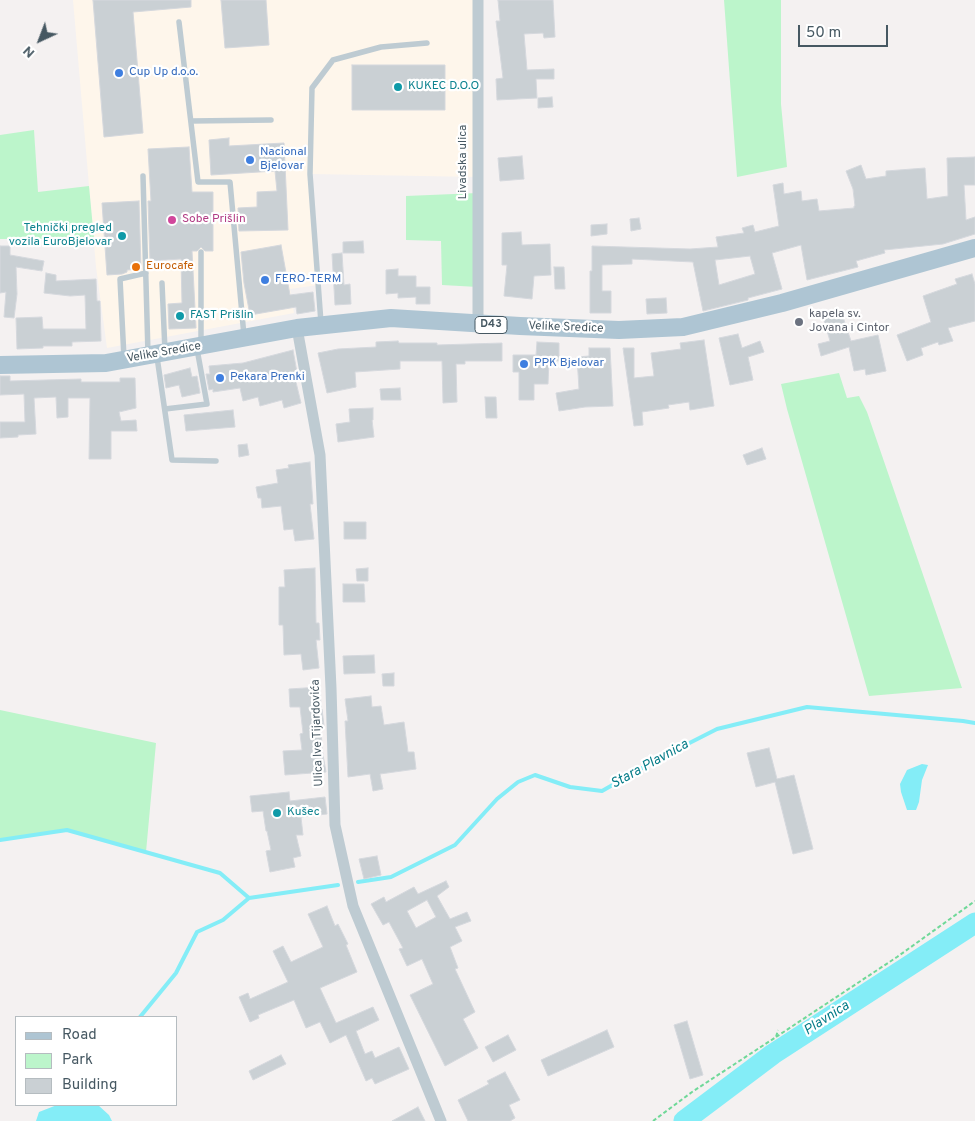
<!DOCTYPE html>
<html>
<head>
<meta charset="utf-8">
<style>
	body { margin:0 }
	#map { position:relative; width:975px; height:1121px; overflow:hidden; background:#f4f1f1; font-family:Overpass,sans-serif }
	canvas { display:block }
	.legend { position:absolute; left:15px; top:1016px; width:162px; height:90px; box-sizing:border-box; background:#fff; border:1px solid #b5bcc0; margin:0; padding:6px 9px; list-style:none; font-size:15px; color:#465862 }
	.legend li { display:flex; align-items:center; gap:10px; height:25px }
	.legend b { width:25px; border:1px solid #b5bcc0 }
	.north { position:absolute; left:15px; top:15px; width:50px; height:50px; -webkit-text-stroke:4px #fff; paint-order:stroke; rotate:223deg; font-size:14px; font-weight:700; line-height:20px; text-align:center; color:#465862 }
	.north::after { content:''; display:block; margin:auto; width:18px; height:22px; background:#465862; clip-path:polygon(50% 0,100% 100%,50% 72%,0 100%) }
	.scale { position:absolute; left:798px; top:25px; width:90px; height:22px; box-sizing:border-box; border:2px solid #465862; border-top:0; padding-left:6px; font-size:15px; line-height:18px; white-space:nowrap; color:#465862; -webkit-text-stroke:4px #fff; paint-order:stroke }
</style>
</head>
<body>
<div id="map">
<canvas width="975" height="1121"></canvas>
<ul class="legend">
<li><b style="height:6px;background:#aec5d3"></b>Road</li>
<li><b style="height:14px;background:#bcf5cb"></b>Park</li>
<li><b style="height:14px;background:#cad0d4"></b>Building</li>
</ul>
<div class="north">N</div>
<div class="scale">50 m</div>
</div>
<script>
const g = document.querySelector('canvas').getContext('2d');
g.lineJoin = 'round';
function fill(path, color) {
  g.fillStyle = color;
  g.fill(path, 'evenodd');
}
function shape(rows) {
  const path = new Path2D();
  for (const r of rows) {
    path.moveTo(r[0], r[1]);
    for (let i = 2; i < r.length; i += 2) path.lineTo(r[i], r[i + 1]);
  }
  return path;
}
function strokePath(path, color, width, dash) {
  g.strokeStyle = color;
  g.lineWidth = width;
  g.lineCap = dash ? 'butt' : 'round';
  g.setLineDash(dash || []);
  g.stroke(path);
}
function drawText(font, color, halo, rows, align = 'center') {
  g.font = font + ' Overpass,sans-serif';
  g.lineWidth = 4.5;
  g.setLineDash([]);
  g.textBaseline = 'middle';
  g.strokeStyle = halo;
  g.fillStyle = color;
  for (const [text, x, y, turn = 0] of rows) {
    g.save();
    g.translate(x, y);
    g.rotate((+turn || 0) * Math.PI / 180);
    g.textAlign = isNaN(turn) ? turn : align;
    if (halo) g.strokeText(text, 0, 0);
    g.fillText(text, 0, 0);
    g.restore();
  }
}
fill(shape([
	[73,0,478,0,478,177,311,174,318,285,290,289,294,313,107,348,96,267]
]), '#fef6eb');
fill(shape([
	[724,0,781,0,781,104,787,167,737,177],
	[34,130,38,192,89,186,94,239,0,239,0,135],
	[478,193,478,287,442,285,441,241,406,240,406,196],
	[839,373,847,398,859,396,867,412,962,688,869,696,787,409,781,384],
	[0,710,156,743,146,852,67,830,0,841]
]), '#bcf5cb');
fill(shape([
	[922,764,928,765,922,780,919,802,916,810,907,810,901,792,900,784,907,770],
	[57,1105,98,1105,109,1115,112,1121,36,1121,39,1112]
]), '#84edf7');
strokePath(shape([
	[0,840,67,830,220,873,249,898],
	[358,882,391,877,455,845,497,799,518,782,535,775,570,787,602,791,658,759,717,729,807,707,963,721,975,723],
	[140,1017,176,973,197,932,223,920,249,898,338,885]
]), '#84edf7', 4);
strokePath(shape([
	[684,1121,773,1054,975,923]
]), '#84edf7', 21);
const building = shape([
	[93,0,191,0,191,7,133,12,143,133,104,137,93,0],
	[221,0,266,0,269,45,225,48,221,0],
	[498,0,553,0,555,37,544,38,543,33,524,34,527,70,554,69,554,79,536,79,537,98,497,100,496,79,503,78,496,21,500,21,498,0],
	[352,65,445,65,445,110,352,110,352,65],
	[552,97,553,107,538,108,538,98,552,97],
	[229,138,229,146,284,143,288,230,239,231,238,208,257,207,257,192,277,191,275,171,211,175,209,140,229,138],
	[189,147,192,192,213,192,213,251,205,251,201,247,197,251,192,251,196,328,169,329,168,304,182,303,181,259,150,261,148,201,151,201,148,149,189,147],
	[522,156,524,179,500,181,498,158,522,156],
	[975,157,975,185,964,185,966,220,975,217,975,234,943,244,884,250,885,253,856,261,858,267,807,280,801,245,772,253,782,289,748,298,748,300,744,301,703,311,693,262,632,259,632,264,602,265,602,291,611,291,611,313,590,313,590,271,592,271,592,246,690,249,718,247,716,237,744,233,742,228,753,225,755,232,779,226,773,185,783,183,784,194,801,191,802,201,817,199,819,211,854,208,854,206,855,206,853,189,846,171,861,165,866,179,886,176,886,171,925,168,927,199,948,196,947,158,975,157],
	[750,256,755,274,719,285,715,260,750,256],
	[139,201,141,269,127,270,127,272,122,274,107,275,102,203,139,201],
	[639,218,641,229,631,231,630,219,639,218],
	[607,224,607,234,591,236,591,225,607,224],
	[521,232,522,245,550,244,551,275,534,276,532,299,504,296,507,265,502,265,502,233,521,232],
	[363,241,364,253,343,253,343,242,363,241],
	[281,245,290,295,313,292,315,311,297,314,296,307,250,315,244,283,241,252,281,245],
	[0,246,10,246,10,255,44,261,42,271,16,267,17,294,14,318,4,317,6,292,0,293,0,246],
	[342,253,344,285,350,284,351,304,335,305,332,254,342,253],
	[554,267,564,267,565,289,555,289,554,267],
	[398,269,398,276,416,276,416,287,430,287,430,304,416,304,416,297,398,298,398,293,386,294,386,270,398,269],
	[46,273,56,275,56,281,96,279,97,301,100,301,101,341,72,342,72,346,43,346,43,348,17,349,16,318,42,317,43,329,86,329,85,295,70,296,44,293,46,273],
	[972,274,975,284,975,321,948,328,953,341,939,345,938,342,921,348,923,355,907,361,897,335,931,322,923,296,957,284,955,279,972,274],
	[666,298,667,313,647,314,646,299,666,298],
	[841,311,851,341,878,335,886,371,866,375,865,369,854,371,849,347,821,356,818,344,830,341,823,317,841,311],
	[738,334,742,348,760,341,764,352,748,357,753,380,730,385,719,338,738,334],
	[704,340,714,406,690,410,689,402,668,405,669,408,642,412,643,425,634,426,623,348,634,348,634,378,654,376,651,353,681,349,680,343,704,340],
	[398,341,399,343,437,343,437,345,502,343,502,361,465,361,465,364,456,364,457,402,443,403,442,361,400,361,400,369,355,372,356,387,327,393,318,353,338,349,376,347,376,342,398,341],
	[537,342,559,343,559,361,549,360,548,384,534,384,534,400,519,400,519,372,513,372,513,355,536,355,537,342],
	[589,348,610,348,613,406,585,407,559,411,556,393,579,389,577,357,589,356,589,348],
	[293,350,298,378,295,378,301,403,284,408,282,400,260,406,258,397,243,401,240,388,213,392,213,389,209,390,206,374,210,374,209,366,243,363,293,350],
	[190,368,192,377,197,376,200,393,182,397,179,385,166,388,164,375,190,368],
	[0,376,10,376,10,381,81,379,81,382,120,382,120,378,135,378,136,408,119,412,121,421,136,420,137,431,111,431,111,459,89,459,90,398,68,398,68,417,57,418,56,397,34,398,36,434,18,435,18,437,0,438,0,422,25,422,24,394,0,395,0,376],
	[400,388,401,400,381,400,380,389,400,388],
	[485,397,496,397,497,418,486,418,485,397],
	[373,408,373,420,372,420,374,437,338,442,336,424,350,422,349,409,373,408],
	[233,410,235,427,186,431,184,415,233,410],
	[247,444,249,455,239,457,238,445,247,444],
	[762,448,766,459,747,465,743,455,762,448],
	[310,462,313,504,310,504,314,539,295,541,293,529,284,530,281,506,262,508,261,498,258,498,256,487,278,483,276,470,289,468,288,465,310,462],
	[344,522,366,522,366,539,344,539,344,522],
	[315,568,316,623,319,623,320,640,316,640,319,668,303,670,301,654,284,655,283,625,279,625,279,587,285,587,284,570,315,568],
	[368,568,368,581,357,581,356,569,368,568],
	[343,584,364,584,365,602,343,602,343,584],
	[374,655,375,673,344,674,343,656,374,655],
	[394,673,394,686,383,686,382,674,394,673],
	[320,687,321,709,322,709,324,726,321,726,322,749,326,772,285,775,283,751,302,750,300,734,303,733,300,707,290,707,289,689,320,687],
	[371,696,372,707,381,706,384,725,404,722,408,752,414,752,416,769,380,774,383,789,373,791,370,774,348,777,345,721,348,721,345,699,371,696],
	[769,748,777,779,794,775,813,849,793,854,775,782,756,787,747,753,769,748],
	[289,792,290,801,325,797,327,814,301,817,303,835,296,835,301,856,293,858,295,867,270,872,266,851,271,850,267,831,266,831,263,811,252,812,250,796,289,792],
	[377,856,381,875,364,879,359,859,377,856],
	[446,881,449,887,437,896,450,919,467,912,471,921,455,927,462,941,450,947,458,968,455,969,475,1012,463,1019,478,1048,445,1066,410,995,433,984,422,959,407,966,399,949,403,948,389,922,383,925,371,904,384,897,386,902,414,887,418,894,446,881],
	[427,900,436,917,416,928,407,911,427,900],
	[327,906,335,926,338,924,348,944,346,945,357,972,320,988,336,1023,373,1007,379,1020,356,1031,365,1054,372,1051,375,1058,399,1047,409,1069,375,1084,372,1078,366,1081,346,1035,330,1043,320,1022,306,1028,294,1000,258,1015,259,1018,250,1022,239,997,248,993,250,999,288,982,273,951,283,946,291,962,323,947,308,914,327,906],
	[687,1021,703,1075,690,1079,674,1025,687,1021],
	[607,1030,614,1047,548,1076,541,1060,607,1030],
	[508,1035,516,1050,493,1062,485,1047,508,1035],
	[281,1055,286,1064,253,1080,249,1071,281,1055],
	[505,1072,520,1100,509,1105,515,1118,510,1121,468,1121,458,1100,489,1084,487,1081,505,1072],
	[418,1107,425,1121,392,1121,418,1107]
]);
fill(building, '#cad0d4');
strokePath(building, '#d5d8dd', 1);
strokePath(shape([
	[776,1037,897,957,975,901],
	[653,1121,692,1092,776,1037,778,1030]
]), '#6fd898', 2, [4, 2.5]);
strokePath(shape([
	[179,22,198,182,230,182,244,336],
	[191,121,271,120],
	[143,176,148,354],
	[162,283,165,351],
	[321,323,310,174,312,88,333,60,381,47,427,43],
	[201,345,201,252],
	[157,357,172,460,216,461],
	[124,358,120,279,146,273],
	[165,409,207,404,197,349]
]), '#becbd2', 5.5);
strokePath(shape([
	[478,324,478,0],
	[297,328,320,455,331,688,335,825,353,906,441,1121]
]), '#becbd2', 11);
strokePath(shape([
	[0,365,106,363,297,328,391,318,520,326,619,330,683,327,782,303,975,248]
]), '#aec5d3', 18);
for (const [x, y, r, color] of [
	[119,73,5,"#3f7fe0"],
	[398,87,5,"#0f9aa8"],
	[250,160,5,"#3f7fe0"],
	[172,220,5,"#d1479c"],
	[122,236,5,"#0f9aa8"],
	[136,267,5,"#e8710a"],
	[265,280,5,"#3f7fe0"],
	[180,316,5,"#0f9aa8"],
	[799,322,5,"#6b7280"],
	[524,364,5,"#3f7fe0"],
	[220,378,5,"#3f7fe0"],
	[277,813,5,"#0f9aa8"]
]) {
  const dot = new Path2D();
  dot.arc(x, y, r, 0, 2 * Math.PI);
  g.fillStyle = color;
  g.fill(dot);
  strokePath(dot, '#fff', 2);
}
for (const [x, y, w] of [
	[491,325,32]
]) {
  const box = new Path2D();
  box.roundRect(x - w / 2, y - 8.5, w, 17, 4);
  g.fillStyle = '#fff';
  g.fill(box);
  strokePath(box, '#465862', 1);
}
drawText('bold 11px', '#465862', null, [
	["D43",491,325]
]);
drawText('12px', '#366cbe', '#fff', [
	["Cup Up d.o.o.",129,73],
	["Nacional",260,153],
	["Bjelovar",260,167],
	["FERO-TERM",275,280],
	["PPK Bjelovar",534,364],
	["Pekara Prenki",230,378]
], 'left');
drawText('12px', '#0d838f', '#fff', [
	["KUKEC D.O.O",408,87],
	["Tehnički pregled",112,229,"right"],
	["vozila EuroBjelovar",112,243,"right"],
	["FAST Prišlin",190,316],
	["Kušec",287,813]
], 'left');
drawText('12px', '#465862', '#fff', [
	["Livadska ulica",464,162,-90],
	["Velike Sredice",566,328,2],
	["Velike Sredice",164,353,-10],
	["Ulica Ive Tijardovića",318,733,-92]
]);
drawText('12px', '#b23c85', '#fff', [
	["Sobe Prišlin",182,220]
], 'left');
drawText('12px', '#c56008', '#fff', [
	["Eurocafe",146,267]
], 'left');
drawText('12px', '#5b616d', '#fff', [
	["kapela sv.",809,315],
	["Jovana i Cintor",809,329]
], 'left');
drawText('italic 14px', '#057c88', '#fff', [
	["Stara Plavnica",650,765,-29],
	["Plavnica",827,1019,-33]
]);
</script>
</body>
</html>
